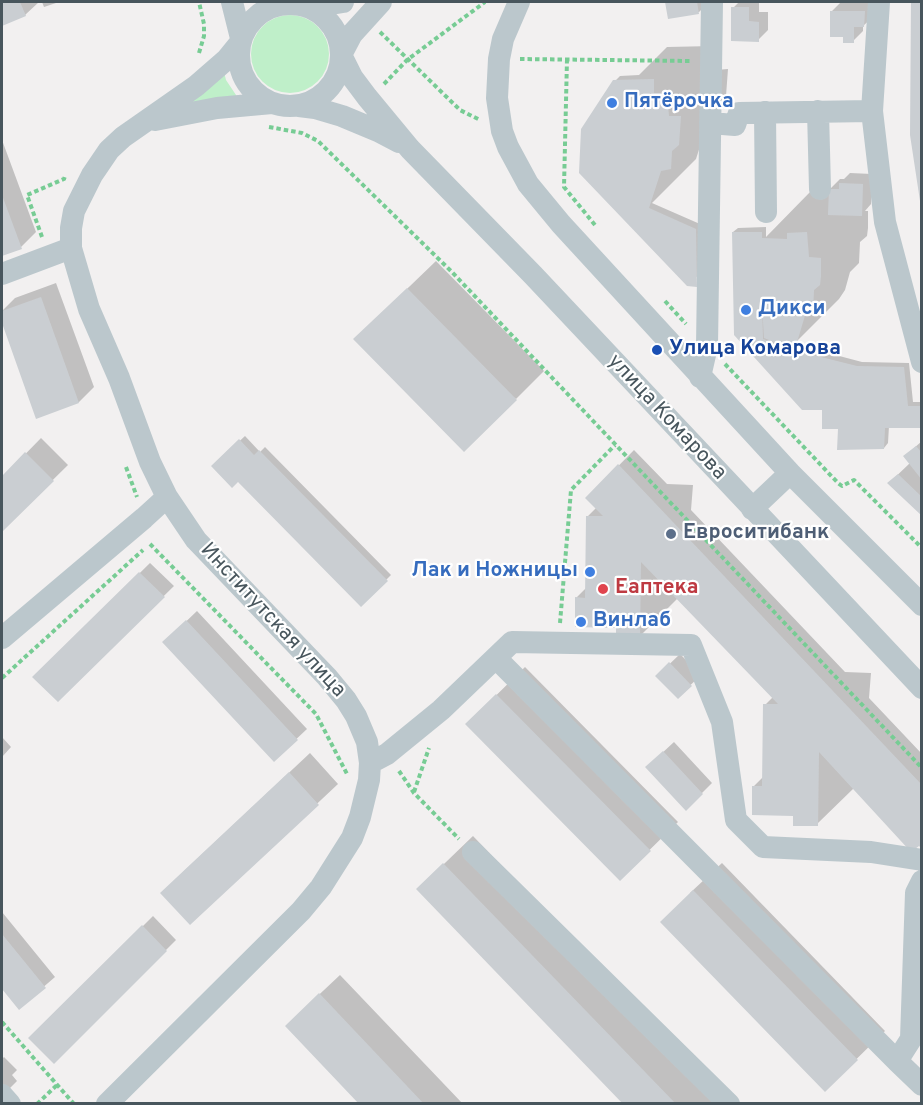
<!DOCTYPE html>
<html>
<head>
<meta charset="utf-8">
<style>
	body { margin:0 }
	#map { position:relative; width:923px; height:1105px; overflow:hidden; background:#f2f0f0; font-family:Overpass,sans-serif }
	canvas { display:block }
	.frame { position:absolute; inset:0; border:3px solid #48565d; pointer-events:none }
</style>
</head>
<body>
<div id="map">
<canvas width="923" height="1105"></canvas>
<div class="frame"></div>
</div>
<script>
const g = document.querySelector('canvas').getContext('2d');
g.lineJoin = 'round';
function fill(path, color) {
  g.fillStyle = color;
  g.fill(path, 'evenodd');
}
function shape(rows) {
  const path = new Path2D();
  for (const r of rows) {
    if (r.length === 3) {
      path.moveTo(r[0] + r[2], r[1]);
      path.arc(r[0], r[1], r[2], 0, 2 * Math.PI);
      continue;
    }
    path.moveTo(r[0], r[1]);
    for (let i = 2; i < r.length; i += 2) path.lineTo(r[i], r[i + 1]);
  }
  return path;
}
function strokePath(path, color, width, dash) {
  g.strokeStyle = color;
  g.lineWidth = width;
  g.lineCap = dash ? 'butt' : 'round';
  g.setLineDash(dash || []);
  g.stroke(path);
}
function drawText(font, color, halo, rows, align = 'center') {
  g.font = font + ' Overpass,sans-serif';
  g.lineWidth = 4.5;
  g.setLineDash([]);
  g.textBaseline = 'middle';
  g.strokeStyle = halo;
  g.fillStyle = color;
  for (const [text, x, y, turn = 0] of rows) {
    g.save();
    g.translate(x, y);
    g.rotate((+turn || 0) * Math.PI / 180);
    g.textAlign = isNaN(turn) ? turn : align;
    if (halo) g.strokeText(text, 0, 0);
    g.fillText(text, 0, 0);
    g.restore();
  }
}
fill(shape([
	[290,54,39],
	[223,68,226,80,238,98,169,111]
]), '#bfefc9');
fill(shape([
	[2,2,39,2,25,15,2,25],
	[42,2,59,2,44,7],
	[666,2,709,2,699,12,669,17],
	[739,2,759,2,759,12,768,12,768,30,758,40,733,8],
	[841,2,874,2,874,16,863,26,863,31,853,41,844,36,832,11],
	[912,2,922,2,922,200,911,135],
	[713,46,715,70,728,69,726,96,719,103,704,134,696,159,652,203,700,224,701,281,581,173,615,81,620,76,639,75,667,47],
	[2,140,36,232,21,247,2,254],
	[850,173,872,174,871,204,865,211,868,211,868,228,867,236,860,242,859,263,850,272,845,290,839,299,794,344,862,362,909,363,913,402,922,402,922,427,889,426,888,443,884,448,839,427,823,408,735,335,733,232,738,228,766,227,766,237,811,191,830,189,840,179,844,179],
	[436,261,544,371,516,399,384,311],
	[56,283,94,387,79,402,37,417,2,319,2,311,15,298],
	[245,436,260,452,265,447,391,575,361,605,238,480,213,466],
	[41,438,68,465,2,530,2,478],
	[922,441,922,513,889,483,910,463,905,456],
	[634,450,667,484,693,485,691,510,845,672,871,673,869,698,922,754,922,847,854,788,817,824,795,814,754,786,764,776,765,705,773,697,678,598,640,636,617,626,576,598,586,588,587,517,596,508,587,498],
	[150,563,174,586,58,700,34,677],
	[197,611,307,729,274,760,174,633],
	[680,654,701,675,678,697,657,676],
	[525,667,678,822,620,879,467,724],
	[2,737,11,747,2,757],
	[674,742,712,783,686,809,647,767],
	[310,753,338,784,190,923,182,873],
	[473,836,731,1104,626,1104,418,889],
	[722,863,885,1031,825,1090,690,893],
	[2,912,55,977,19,1008,2,986],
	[153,916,176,940,54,1062,31,1038],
	[340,975,463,1104,361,1104,307,1006],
	[4,1057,17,1070,12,1075,17,1081,2,1096,2,1059]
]), '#0003');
fill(shape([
	[2,2,20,2,26,16,2,26],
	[665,2,697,2,699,14,668,19],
	[911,2,922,2,920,201,910,135],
	[731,7,749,7,749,21,759,22,759,42,731,41],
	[830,11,865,11,864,27,854,27,854,43,843,43,843,37,830,37],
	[654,79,654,93,667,93,669,116,681,116,679,145,672,151,671,169,661,171,649,208,696,229,697,287,687,286,579,173,581,129,613,80],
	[839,183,863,184,862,216,828,215,829,189,839,189],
	[2,195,22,249,2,256],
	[732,232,762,232,762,238,787,239,787,233,807,232,809,257,821,258,821,276,820,285,814,290,813,311,806,312,798,339,792,349,764,338,762,304,763,339,797,351,857,366,904,367,908,406,922,406,922,428,885,428,884,449,837,450,838,429,822,429,822,410,802,410,734,335],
	[407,288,517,400,464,452,353,339],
	[41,297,79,403,36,419,2,323,2,311],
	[239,439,254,455,259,450,388,581,361,607,238,482,232,488,211,466],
	[916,446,922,453,922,480,903,456],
	[25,452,54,481,2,532,2,476],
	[618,464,922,785,922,849,919,846,911,852,819,752,818,826,793,826,793,816,752,815,752,786,762,786,763,704,778,704,641,562,640,638,616,637,616,628,575,627,575,597,585,598,586,516,603,516,585,498],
	[898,474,922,497,922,516,887,483],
	[139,572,165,597,58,702,32,677],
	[186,620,298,740,274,762,162,642],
	[669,662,692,686,678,699,655,676],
	[496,694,651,851,620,881,465,724],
	[663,751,703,794,686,811,645,767],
	[289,772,319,805,190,925,160,893],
	[443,863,676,1104,623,1104,416,889],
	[693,890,858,1060,825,1092,660,922],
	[142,925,167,951,54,1064,28,1038],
	[2,934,46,988,19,1010,2,989],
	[319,993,424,1104,359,1104,285,1026]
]), '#caced2');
strokePath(shape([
	[380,32,460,110,480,120],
	[199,53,204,36,204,24,199,2],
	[520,59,692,61],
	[567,59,564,187,595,225],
	[384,84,407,60,485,2],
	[269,127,302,133,318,141,451,271,922,768],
	[42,237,27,195,64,179,65,176],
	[665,301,686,324],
	[725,364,838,483,842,486,854,480,922,548],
	[126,467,137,497],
	[150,544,316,714,347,774],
	[560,623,571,490,615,445],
	[2,678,143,550],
	[399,771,414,793,459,839],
	[414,792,429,748],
	[2,1022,74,1104],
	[37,1104,57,1085]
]), '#77cc94', 4, [4.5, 3]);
strokePath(shape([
	[232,2,241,38],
	[519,2,503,39,499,59,497,98,502,131,508,147,528,184,561,224,790,473,922,605],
	[879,2,872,111,885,222,922,362],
	[290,55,51],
	[303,6,331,4,343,2],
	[341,55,352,77,367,97,410,149,533,275,922,688],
	[341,55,352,34,381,2],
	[299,106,315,108,342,116,378,131,399,142],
	[818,111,820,189],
	[765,112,766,212],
	[155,120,217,108,272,103],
	[710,123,735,125,739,113,872,111],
	[2,274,71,248],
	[700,377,707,346,712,2],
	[752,509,790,473],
	[2,638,144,518,167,497],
	[496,658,897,1061,911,1039,916,893,922,881],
	[370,763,387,754,441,710,512,642,691,645,722,722,736,820,763,847,871,852,922,860],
	[473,852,729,1104],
	[897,1061,922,1085],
	[2,1095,10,1104],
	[107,1104,301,911,321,887,352,838,360,817,369,780,370,763,367,742,356,716,346,700,327,677,196,540,167,497,150,462,119,378,89,309,71,248,71,228,74,211,92,175,109,150,123,137,196,86,227,59,240,43]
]), '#bbc7cc', 22);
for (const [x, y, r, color] of [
	[612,103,6,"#3f7fe0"],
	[746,310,6,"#3f7fe0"],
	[657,350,6,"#1a4fb4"],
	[671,534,6,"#5c6f8a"],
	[590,572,6,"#3f7fe0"],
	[603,589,6,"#e0444e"],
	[581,622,6,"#3f7fe0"]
]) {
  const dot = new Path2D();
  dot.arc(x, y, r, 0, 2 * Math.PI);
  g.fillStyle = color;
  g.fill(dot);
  strokePath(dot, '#fff', 2);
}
drawText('bold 21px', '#366cbe', '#fff', [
	["Пятёрочка",624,103],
	["Дикси",758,310],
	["Лак и Ножницы",578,572,"right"],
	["Винлаб",593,622]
], 'left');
drawText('bold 21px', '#164399', '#fff', [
	["Улица Комарова",669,350]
], 'left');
drawText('21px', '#48565d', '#fff', [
	["улица Комарова",666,418,47],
	["Институтская улица",272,621,47]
]);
drawText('bold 21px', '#4e5e75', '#fff', [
	["Евроситибанк",683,534]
], 'left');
drawText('bold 21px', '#be3a42', '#fff', [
	["Еаптека",615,589]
], 'left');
</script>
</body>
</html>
